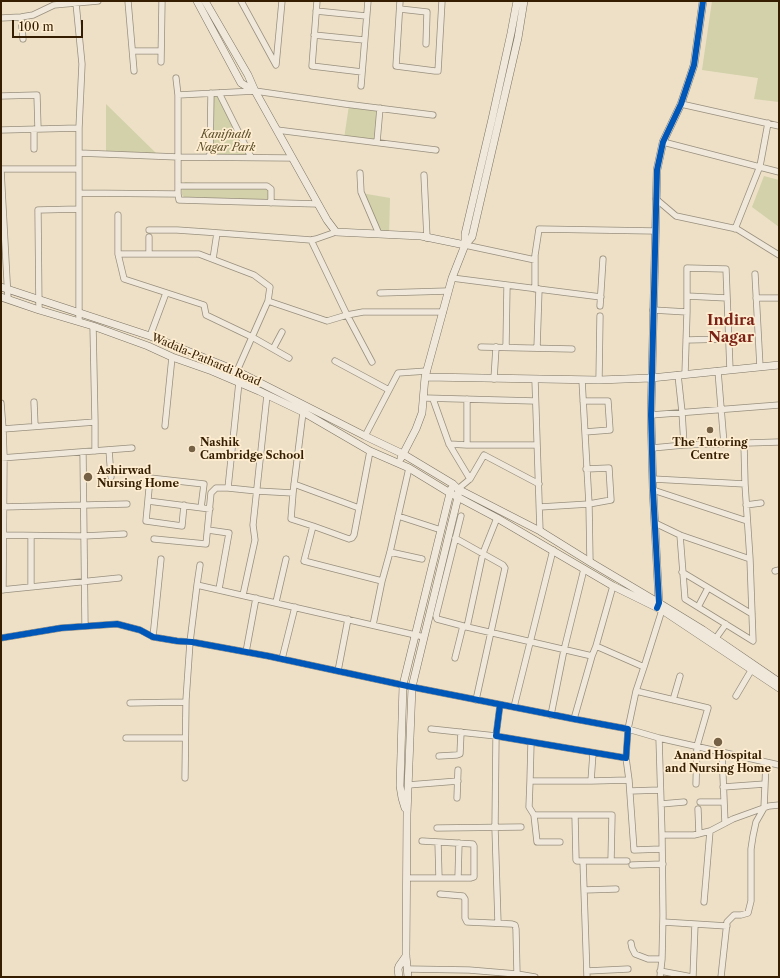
<!DOCTYPE html>
<html>
<head>
<meta charset="utf-8">
<style>
	body { margin:0 }
	#map { position:relative; width:780px; height:978px; overflow:hidden; background:#ede0c7; font-family:"Libre Caslon Text",serif }
	canvas { display:block }
	.frame { position:absolute; inset:0; border:2px solid #341d00; pointer-events:none }
	.scale { position:absolute; left:12px; top:20px; width:71px; height:18px; box-sizing:border-box; border:2px solid #341d00; border-top:0; padding-left:5px; font-size:12px; line-height:14px; white-space:nowrap; color:#341d00; -webkit-text-stroke:3px #feedd0; paint-order:stroke }
</style>
</head>
<body>
<div id="map">
<canvas width="780" height="978"></canvas>
<div class="frame"></div>
<div class="scale">100 m</div>
</div>
<script>
const g = document.querySelector('canvas').getContext('2d');
g.lineJoin = 'round';
function fill(path, color) {
  g.fillStyle = color;
  g.fill(path, 'evenodd');
}
function shape(rows) {
  const path = new Path2D();
  for (const r of rows) {
    path.moveTo(r[0], r[1]);
    for (let i = 2; i < r.length; i += 2) path.lineTo(r[i], r[i + 1]);
  }
  return path;
}
function strokePath(path, color, width, dash) {
  g.strokeStyle = color;
  g.lineWidth = width;
  g.lineCap = dash ? 'butt' : 'round';
  g.setLineDash(dash || []);
  g.stroke(path);
}
function drawText(font, color, halo, rows, align = 'center') {
  g.font = font + ' "Libre Caslon Text",serif';
  g.lineWidth = 3.5;
  g.setLineDash([]);
  g.textBaseline = 'middle';
  g.strokeStyle = halo;
  g.fillStyle = color;
  for (const [text, x, y, turn = 0] of rows) {
    g.save();
    g.translate(x, y);
    g.rotate((+turn || 0) * Math.PI / 180);
    g.textAlign = isNaN(turn) ? turn : align;
    if (halo) g.strokeText(text, 0, 0);
    g.fillText(text, 0, 0);
    g.restore();
  }
}
fill(shape([
	[712,1,779,1,779,102,754,99,758,78,702,70],
	[211,93,219,93,251,157,210,157],
	[106,104,159,156,106,154],
	[349,105,380,108,377,142,344,139],
	[764,176,779,180,779,227,752,207],
	[185,182,219,185,271,185,271,200,184,197,182,195,182,192,183,185],
	[361,193,390,198,389,235,379,234]
]), '#d2d1a9');
const street = shape([
	[128,1,134,71],
	[241,1,276,65,282,1],
	[317,1,312,66,362,72],
	[400,1,396,66,435,71],
	[76,3,82,64,79,128,79,321],
	[400,9,427,12,426,44],
	[316,11,366,16],
	[21,17,23,39],
	[1,18,21,17,33,15,54,5,98,1],
	[314,35,364,40],
	[133,51,161,51],
	[161,62,162,1],
	[438,71,442,1],
	[361,86,368,1],
	[219,93,251,157],
	[178,95,255,91,345,104,433,115],
	[1,96,37,95,38,129],
	[681,104,779,126],
	[1,130,79,128],
	[277,130,436,150],
	[377,142,380,108],
	[663,142,779,172],
	[34,149,34,129],
	[79,153,178,157,292,158],
	[210,157,211,93],
	[1,169,79,169],
	[1,170,8,299],
	[360,173,361,192,379,234],
	[424,175,427,238],
	[178,186,267,186,271,189,271,203],
	[79,193,178,194,178,95,176,78],
	[178,194,179,200,318,204],
	[656,199,676,216,737,229,779,255],
	[118,215,118,254,124,279,204,305,206,315,252,337,289,358],
	[735,229,760,166,768,123],
	[149,230,177,230,206,232,311,240,316,239,336,232],
	[311,240,347,315,372,362],
	[465,245,535,260],
	[118,254,199,254,254,275,270,287,268,301,233,380],
	[149,254,149,237],
	[213,259,217,233],
	[755,274,760,367],
	[452,278,601,297],
	[535,289,535,255,539,229,655,231],
	[380,293,448,291],
	[687,296,687,268,726,269,730,370],
	[756,298,779,298],
	[268,301,327,321,347,315,363,312,443,312],
	[600,306,603,259],
	[39,310,38,210,79,209],
	[653,310,687,312,687,296,727,298],
	[150,336,166,293],
	[686,340,729,339],
	[481,347,572,349],
	[506,347,507,285],
	[537,348,539,289],
	[273,349,282,332],
	[335,361,389,390],
	[718,371,724,444],
	[685,374,687,312],
	[678,375,682,412,684,445],
	[494,379,496,347],
	[535,380,540,531],
	[582,380,589,504,590,562],
	[599,380,600,316],
	[424,398,535,401],
	[433,399,449,444,470,479,458,489],
	[583,401,608,401,610,430,585,432],
	[34,402,35,426],
	[1,403,3,429],
	[303,412,293,493,291,519,313,526,304,561,382,581],
	[651,415,779,405],
	[95,422,95,451],
	[165,426,172,357],
	[365,436,398,373,427,371],
	[449,444,467,445,537,445],
	[467,445,467,399],
	[652,448,684,445,779,442],
	[109,450,111,477],
	[83,452,85,626],
	[1,458,132,448],
	[470,479,484,455,539,484],
	[653,479,745,484],
	[294,484,359,508],
	[228,488,257,491,293,493],
	[653,490,747,521],
	[148,501,210,509],
	[184,505,182,526,146,521,150,478,204,484,201,508],
	[746,505,761,503],
	[1,507,127,504],
	[540,507,589,504,611,500,609,468,586,469],
	[398,516,441,530],
	[461,516,436,616,437,619,467,627,592,656],
	[655,523,680,535,750,559,745,484,744,444],
	[313,526,349,539,352,538,354,535,370,451],
	[208,530,229,533,219,589],
	[1,535,84,536,124,534],
	[680,535,685,599,753,641,750,559],
	[31,536,31,587],
	[455,538,503,565,505,568,476,700],
	[154,539,206,544,211,493,216,488,228,488,239,382,242,374],
	[390,552,422,559],
	[775,571,779,570],
	[682,572,752,614],
	[197,585,200,565],
	[1,590,119,578],
	[3,590,4,458,3,429,95,422,93,326],
	[243,595,255,540,253,525,267,395],
	[276,602,286,559],
	[698,607,708,588],
	[373,625,382,581,390,552,409,468],
	[467,627,483,553,497,518],
	[153,637,161,559],
	[1,638,61,628,117,624,140,630,153,637,177,641,192,642,268,656,412,687,574,719,628,729,626,758,496,736,500,705],
	[716,638,726,624],
	[596,646,613,586],
	[246,652,256,598],
	[455,658,463,626],
	[282,659,295,607],
	[644,667,662,610],
	[338,671,348,619],
	[636,691,628,729,659,738,779,765],
	[736,696,752,669],
	[673,700,680,676],
	[130,703,186,702],
	[514,707,553,550],
	[551,715,564,650,584,569],
	[574,719,592,656,596,646,644,667,636,691,708,708,697,746,696,784],
	[431,729,496,736,495,828,498,923],
	[126,738,185,738],
	[659,738,662,835,694,835,710,831,733,819,769,806,779,805],
	[531,743,530,781,591,781,629,780,626,758],
	[722,752,725,823],
	[439,756,457,755,460,754,461,732],
	[185,778,186,700,190,642,197,585,424,637],
	[629,780,634,850,662,849],
	[530,781,529,807,534,815,612,815,611,861,583,861,587,977],
	[591,781,593,753],
	[408,785,458,781],
	[723,787,765,784],
	[630,791,660,790],
	[457,798,458,770],
	[700,802,724,802],
	[661,804,684,802],
	[698,809,699,834],
	[534,815,537,842,560,842],
	[575,815,576,860,577,861,583,861],
	[437,828,521,827],
	[438,842,439,878],
	[611,861,627,861],
	[632,865,663,864],
	[407,878,471,878,474,877,474,846,473,844,422,841],
	[458,878,459,843],
	[584,890,616,889],
	[440,894,463,896,465,899,465,918,467,922,468,922,512,924,515,925,516,929,517,974],
	[704,902,710,831],
	[663,922,727,926],
	[631,943,632,948,635,954,648,959,662,959],
	[407,969,469,970,517,974,535,977],
	[587,971,628,969],
	[660,971,692,977],
	[660,977,662,959,663,915,662,835],
	[693,977,695,924],
	[721,977,727,922,734,915,741,915,748,913,751,901,751,849,753,836,756,822,764,808,766,762]
]);
const secondary = shape([
	[197,1,241,83,254,91],
	[205,1,248,75,255,91,327,220,336,232,421,236,465,245],
	[465,245,465,234,492,119,511,33,517,1],
	[1,287,150,336,237,371,365,436,403,454,453,484,458,489,540,531,590,562,654,600,703,630,779,682],
	[1,297,39,310,93,326,148,346,172,357,212,371,259,391,303,412,370,451,409,468,450,493,497,518,613,586,662,610,779,688],
	[425,377,599,380,651,378,779,365],
	[401,458,416,429,422,413,425,377,452,278,465,245,472,237,518,38,524,1],
	[658,605,659,603,653,490,651,415,657,170,663,142,681,104,694,65,703,1],
	[405,808,402,798,400,786,403,685,451,489],
	[399,977,398,969,399,966,406,956],
	[408,977,406,956,407,814,412,687,458,497,458,493]
]);
strokePath(street, '#998f7d', 7);
strokePath(secondary, '#7e7463', 8);
strokePath(street, '#efe8db', 5.5);
strokePath(secondary, '#efe8db', 7);
strokePath(shape([
	[657,608,659,603,653,490,651,415,657,170,663,142,681,104,694,65,703,1],
	[1,638,61,628,117,624,140,630,153,637,177,641,192,642,268,656,412,687,574,719,628,729,626,758,496,736,500,705]
]), '#0057b8', 6);
for (const [x, y, r, color] of [
	[710,430,4,"#756146"],
	[192,449,4,"#756146"],
	[88,477,5,"#756146"],
	[718,742,5,"#756146"]
]) {
  const dot = new Path2D();
  dot.arc(x, y, r, 0, 2 * Math.PI);
  g.fillStyle = color;
  g.fill(dot);
  strokePath(dot, '#feedd0', 1.5);
}
drawText('italic 11px', '#5d4f2b', '#feedd0', [
	["Kanifnath",226,135],
	["Nagar Park",226,148]
]);
drawText('11px', '#341d00', '#feedd0', [
	["Wadala-Pathardi Road",206,360,23]
]);
drawText('bold 11px', '#341d00', '#feedd0', [
	["Nashik",200,443],
	["Cambridge School",200,456],
	["The Tutoring",710,443,"center"],
	["Centre",710,456,"center"],
	["Ashirwad",97,471],
	["Nursing Home",97,484],
	["Anand Hospital",718,756,"center"],
	["and Nursing Home",718,769,"center"]
], 'left');
drawText('bold 15px', '#7a1f14', '#feedd0', [
	["Indira",731,321],
	["Nagar",731,338]
]);
</script>
</body>
</html>
